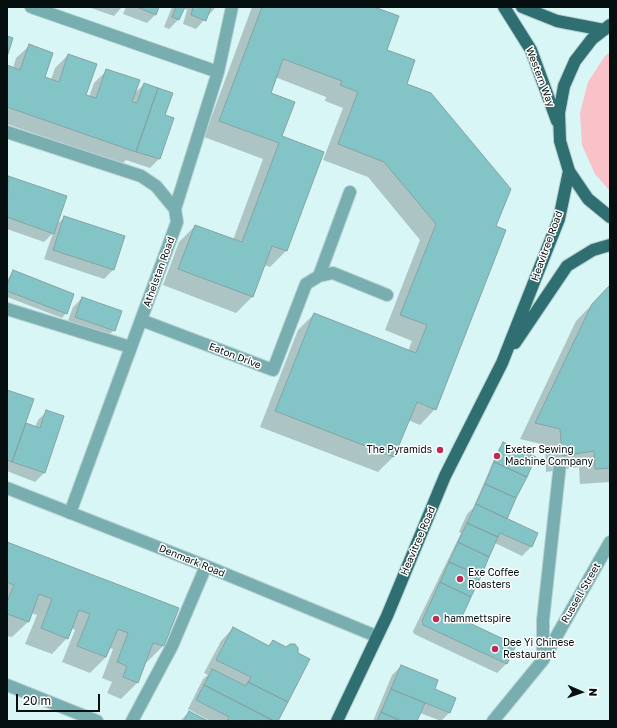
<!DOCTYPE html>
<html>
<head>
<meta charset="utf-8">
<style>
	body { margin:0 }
	#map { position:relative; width:617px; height:728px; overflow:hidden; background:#d9f6f7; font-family:"Golos Text",sans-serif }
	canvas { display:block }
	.frame { position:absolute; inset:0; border:8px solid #050f0f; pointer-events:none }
	.north { position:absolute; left:561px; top:672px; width:40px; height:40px; -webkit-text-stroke:3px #fff; paint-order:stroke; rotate:92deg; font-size:11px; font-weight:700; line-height:16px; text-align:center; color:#050f0f }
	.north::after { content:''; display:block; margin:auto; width:14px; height:18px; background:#050f0f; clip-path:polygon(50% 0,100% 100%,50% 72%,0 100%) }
	.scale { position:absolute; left:16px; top:694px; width:84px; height:18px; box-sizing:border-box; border:2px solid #050f0f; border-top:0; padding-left:5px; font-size:12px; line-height:14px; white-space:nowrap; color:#050f0f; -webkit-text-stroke:3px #fff; paint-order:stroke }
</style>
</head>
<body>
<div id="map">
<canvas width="617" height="728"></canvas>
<div class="frame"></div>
<div class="north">N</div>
<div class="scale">20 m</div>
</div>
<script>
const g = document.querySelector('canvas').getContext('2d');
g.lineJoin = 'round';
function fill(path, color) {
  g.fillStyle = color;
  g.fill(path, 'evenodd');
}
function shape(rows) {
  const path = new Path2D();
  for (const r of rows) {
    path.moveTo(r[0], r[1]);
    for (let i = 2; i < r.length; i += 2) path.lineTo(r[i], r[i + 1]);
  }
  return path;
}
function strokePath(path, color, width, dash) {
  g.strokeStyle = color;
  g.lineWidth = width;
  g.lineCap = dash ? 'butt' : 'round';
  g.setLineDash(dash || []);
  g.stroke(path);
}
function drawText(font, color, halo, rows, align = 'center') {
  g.font = font + ' "Golos Text",sans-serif';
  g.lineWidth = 3;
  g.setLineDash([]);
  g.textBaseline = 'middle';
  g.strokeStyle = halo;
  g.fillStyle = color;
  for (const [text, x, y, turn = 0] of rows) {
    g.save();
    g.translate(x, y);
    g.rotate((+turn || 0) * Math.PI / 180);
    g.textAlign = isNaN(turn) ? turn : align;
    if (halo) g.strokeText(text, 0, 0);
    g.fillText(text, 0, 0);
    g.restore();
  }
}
fill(shape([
	[610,52,610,191,595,174,582,145,580,113,588,82,605,56]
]), '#f8c2c8');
fill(shape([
	[88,7,122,7,114,16],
	[126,7,158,7,156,14,147,23,123,14],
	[172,7,216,7,196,29,183,24,187,10,183,8,178,20,169,29,164,27],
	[252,7,371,7,385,50,495,227,435,409,420,425,408,420,394,456,378,472,260,427,298,330,314,314,408,351,412,341,385,330,420,240,368,177,323,160,343,108,325,101,326,97,275,77,269,94,280,136,323,152,286,251,270,267,264,265,252,297,236,313,163,285,179,242,195,226,233,240,263,159,204,137],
	[29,46,44,78,51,80,55,68,68,55,85,95,89,97,94,83,107,70,133,95,144,84,164,116,173,119,159,159,150,168,126,160,122,164,7,124,7,66,13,68,16,58],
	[8,177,66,197,55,226,65,217,113,270,104,279,44,259,53,233,44,242,7,229],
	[13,272,66,313,62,318,7,297,7,280],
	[610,286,610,482,580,484,579,467,546,472,545,445,520,439,576,321],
	[82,298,114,330,105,339,66,326,73,307],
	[7,391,25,424,35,427,38,420,47,411,63,416,44,473,35,482,7,471],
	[504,443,506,518,531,547,522,556,495,543,459,620,515,645,506,664,497,673,414,634,413,631,461,533,459,532,467,514,473,508,499,448],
	[7,543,177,609,163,646,147,662,145,661,137,683,121,699,107,693,112,682,102,678,113,649,109,648,106,657,90,673,62,662,75,630,71,628,67,638,52,654,25,644,37,615,31,613,28,622,12,637,7,636],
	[233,628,268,646,273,641,277,721,210,721,188,709,203,679,208,675,204,673,221,641],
	[401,666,433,689,455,698,449,713,441,721,420,713,416,721,373,721,392,675],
	[189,712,206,721,180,721]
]), '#0003');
const building = shape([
	[137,7,159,7,156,15,137,7],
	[176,7,185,7,179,20,172,17,176,7],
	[193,7,211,7,206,21,191,15,193,7],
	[262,7,374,7,399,16,387,50,415,60,407,84,431,93,511,189,496,226,506,230,436,410,417,402,394,457,275,411,314,313,416,353,427,325,400,315,436,224,384,162,338,144,358,92,340,85,342,81,283,59,271,93,295,102,282,136,324,152,287,251,272,246,253,297,178,269,195,225,242,242,279,143,219,121,262,7],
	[7,36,13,38,7,57,7,36],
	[29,44,53,53,45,77,59,82,68,54,97,64,86,95,96,98,106,69,140,80,132,102,137,103,144,83,158,88,136,152,7,107,7,65,20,70,29,44],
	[158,88,173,93,165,115,174,118,160,159,136,152,158,88],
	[8,176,67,196,54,234,7,217,8,176],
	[64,216,125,236,114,270,53,250,64,216],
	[13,270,74,294,67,314,7,291,7,285,13,270],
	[610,285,610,468,595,469,594,451,562,456,560,429,535,423,592,304,610,285],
	[82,297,122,311,115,331,75,317,82,297],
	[7,390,34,399,12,462,7,460,7,390],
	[46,410,64,416,45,473,12,462,26,423,40,428,46,410],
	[503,442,536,457,527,477,494,462,503,442],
	[494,462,527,477,516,498,485,484,494,462],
	[485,484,516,498,507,519,476,504,485,484],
	[476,504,538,533,532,547,500,533,498,537,467,523,476,504],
	[467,523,498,537,489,557,458,542,467,523],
	[7,542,179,608,164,646,153,643,138,683,123,677,127,666,117,662,128,633,118,629,106,657,77,646,90,614,79,610,68,639,41,628,52,599,39,594,29,622,7,614,7,602,14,585,7,582,7,542],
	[458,542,489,557,481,576,449,562,458,542],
	[449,562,481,576,471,597,440,582,449,562],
	[440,582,471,597,461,619,516,645,507,664,423,625,422,621,440,582],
	[233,627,269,646,273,640,286,647,290,644,295,644,298,648,298,653,310,659,288,702,248,682,251,677,216,660,233,627],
	[401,665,438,680,435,689,456,698,450,713,391,689,401,665],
	[212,669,246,686,248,682,288,702,278,721,274,721,204,685,212,669],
	[204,685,274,721,227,721,229,717,196,700,204,685],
	[391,689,425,703,417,721,401,721,381,712,391,689],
	[189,711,208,721,184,721,189,711],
	[381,712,401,721,377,721,381,712]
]);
fill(building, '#83c5c7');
strokePath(building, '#86a1a2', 1);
const minor = shape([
	[31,7,218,72],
	[7,132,141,176,156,186,175,209,177,222,70,513],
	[175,209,218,72,232,7],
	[319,276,333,273,387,295],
	[7,309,130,347],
	[141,320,273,370,306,284,319,276,350,192],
	[7,488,206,566,376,636],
	[543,658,543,620,560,464],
	[7,685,97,721],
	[132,721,172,646,206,566],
	[493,721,543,660,610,542]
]);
const major = shape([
	[504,7,531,50,557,121],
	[522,7,557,21,604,30],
	[610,25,592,39,575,61,564,86,559,113,560,141,569,171,588,199,610,217],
	[515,343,567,266,593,250,610,245],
	[337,721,387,616,445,476,502,363,559,219,569,171]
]);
strokePath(minor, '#b7d1d2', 14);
strokePath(major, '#b7d1d2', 14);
strokePath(minor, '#78aeb0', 12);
strokePath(major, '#2f6f71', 12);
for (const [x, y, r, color] of [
	[440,450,4,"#bc2c53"],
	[497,456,4,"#bc2c53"],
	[460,579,4,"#bc2c53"],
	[436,619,4,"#bc2c53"],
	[495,649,4,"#bc2c53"]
]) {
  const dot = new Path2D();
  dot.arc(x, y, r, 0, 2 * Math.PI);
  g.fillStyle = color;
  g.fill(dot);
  strokePath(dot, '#fff', 1.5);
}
drawText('10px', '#050f0f', '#fff', [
	["Western Way",540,77,69],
	["Heavitree Road",547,246,-70],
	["Athelstan Road",159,272,-70],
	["Eaton Drive",235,356,21],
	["Heavitree Road",418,541,-67],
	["Denmark Road",192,561,22],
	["Russell Street",581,593,-60]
]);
drawText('10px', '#050f0f', '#fff', [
	["The Pyramids",432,450,"right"],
	["Exeter Sewing",505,450],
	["Machine Company",505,462],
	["Exe Coffee",468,573],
	["Roasters",468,585],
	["hammettspire",444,619],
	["Dee Yi Chinese",503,643],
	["Restaurant",503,655]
], 'left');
</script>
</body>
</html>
